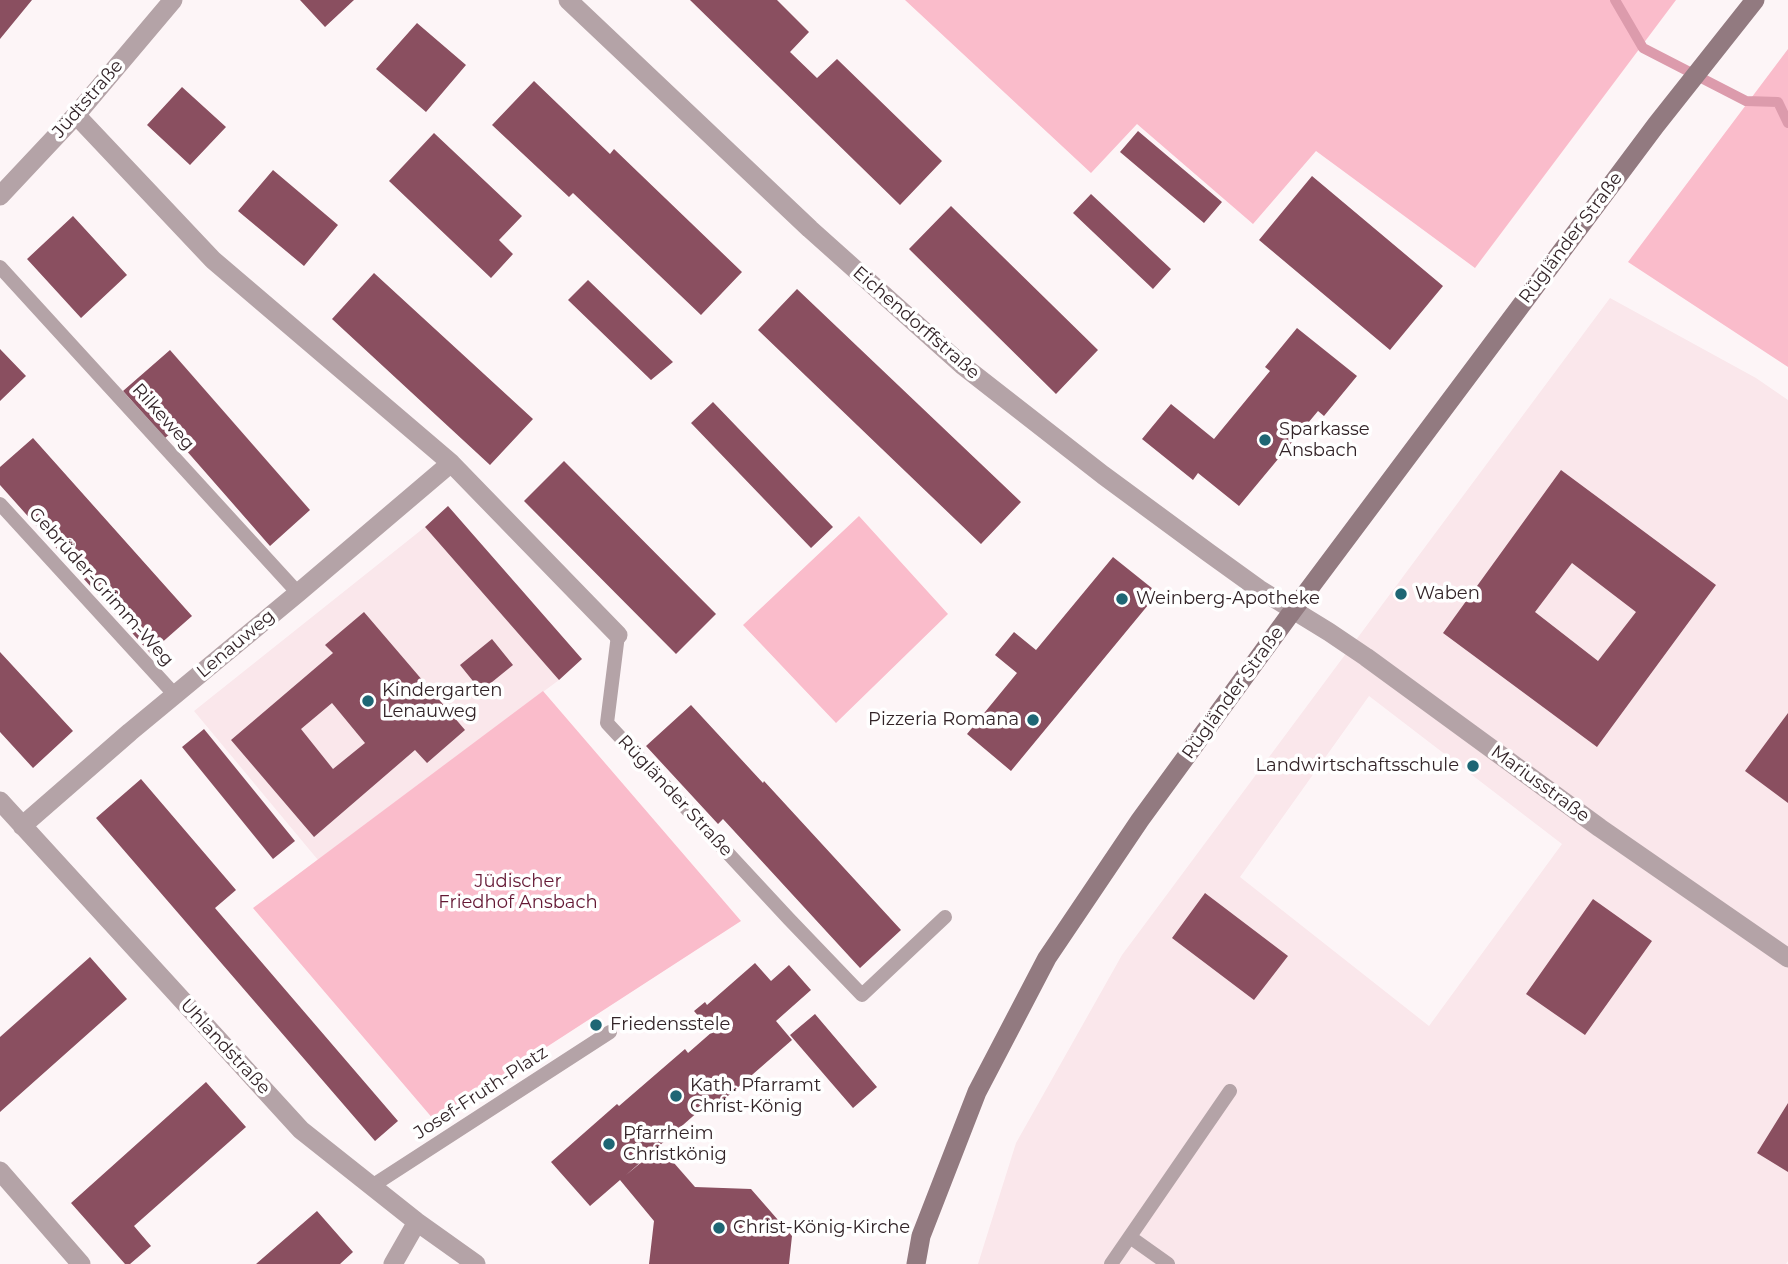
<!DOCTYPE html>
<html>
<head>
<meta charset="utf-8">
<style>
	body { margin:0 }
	canvas { display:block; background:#fdf5f7 }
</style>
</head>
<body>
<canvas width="1788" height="1264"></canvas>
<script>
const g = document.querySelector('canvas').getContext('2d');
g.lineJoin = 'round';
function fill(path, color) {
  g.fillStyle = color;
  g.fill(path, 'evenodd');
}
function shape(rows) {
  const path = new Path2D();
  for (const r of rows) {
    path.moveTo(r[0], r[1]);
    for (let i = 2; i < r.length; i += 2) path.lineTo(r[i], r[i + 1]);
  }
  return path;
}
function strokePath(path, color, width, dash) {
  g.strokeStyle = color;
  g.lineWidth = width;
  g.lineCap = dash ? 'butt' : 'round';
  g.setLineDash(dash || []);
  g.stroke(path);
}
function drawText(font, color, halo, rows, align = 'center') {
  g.font = font + ' Montserrat,sans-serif';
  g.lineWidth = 7;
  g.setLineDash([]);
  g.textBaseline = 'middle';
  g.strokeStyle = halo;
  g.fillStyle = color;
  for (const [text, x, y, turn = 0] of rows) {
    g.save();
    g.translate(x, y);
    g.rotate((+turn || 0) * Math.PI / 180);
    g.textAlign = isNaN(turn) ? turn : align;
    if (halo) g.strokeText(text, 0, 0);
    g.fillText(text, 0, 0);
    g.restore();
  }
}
fill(shape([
	[1610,298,1756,378,1788,400,1788,1261,1786,1264,978,1264,1016,1143,1122,955],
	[1369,696,1562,844,1429,1026,1240,877],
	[425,527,559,680,318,860,194,711]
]), '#fae7eb');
fill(shape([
	[905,0,1676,0,1475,268,1316,151,1253,224,1137,124,1091,173],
	[1788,49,1788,367,1628,262],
	[859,516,948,614,836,723,743,625],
	[543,691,741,921,434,1120,253,908]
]), '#fabccb');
strokePath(shape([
	[1615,0,1643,48,1746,101,1778,102,1788,123]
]), '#dc9bac', 10);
fill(shape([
	[0,0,32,0,0,39],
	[300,0,354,0,325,27],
	[690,0,777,0,809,32,790,52,817,78,837,59,942,161,900,205],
	[417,23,466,65,426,112,376,69],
	[534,81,610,154,614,149,742,272,701,315,573,193,569,197,492,125],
	[182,87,226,127,190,165,147,125],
	[1138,131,1222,202,1204,223,1120,152],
	[434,133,522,216,499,240,513,254,491,278,389,181],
	[273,170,338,225,304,266,238,211],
	[1312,176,1443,286,1390,350,1259,240],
	[1091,194,1171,269,1153,289,1073,213],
	[951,206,1098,350,1056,394,909,249],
	[73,216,127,275,81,318,27,259],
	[374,273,533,419,490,465,332,319],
	[588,280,673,362,651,380,568,300],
	[797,289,1021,502,981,544,758,330],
	[1297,328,1357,376,1324,416,1318,411,1239,506,1198,473,1193,480,1142,439,1171,404,1214,439,1270,371,1265,367],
	[0,349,26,376,0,401],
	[170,350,310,510,270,546,171,433,165,438,123,391],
	[713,402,833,527,811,548,691,423],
	[33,438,192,616,150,653,0,485,0,467],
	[564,461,716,614,676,654,524,501],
	[1561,470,1716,585,1597,747,1443,633],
	[1572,563,1636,612,1598,661,1535,612],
	[448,506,582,659,559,680,425,527],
	[1113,557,1158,593,1011,771,967,734,1017,673,995,655,1014,632,1036,650],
	[364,612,465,730,427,763,415,750,314,837,231,740,333,653,325,645],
	[332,703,365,743,333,769,301,729],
	[492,639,513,665,481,691,460,665],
	[0,652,73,731,33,768,0,732],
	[691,705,763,783,764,781,901,930,860,968,723,819,718,824,646,746],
	[1788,713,1788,803,1745,771],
	[204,729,295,841,273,859,182,747],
	[141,779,236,890,215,908,398,1121,375,1141,96,818],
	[1205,893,1288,956,1254,1000,1172,938],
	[1593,899,1652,941,1585,1035,1526,994],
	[90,957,127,999,0,1112,0,1037],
	[755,963,771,981,789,965,811,990,776,1021,792,1040,713,1109,708,1103,626,1175,660,1147,695,1187,751,1189,792,1236,789,1264,649,1264,654,1221,620,1180,590,1206,551,1162,617,1104,619,1106,685,1049,688,1053,712,1032,694,1011,705,1002,707,1005],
	[815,1014,877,1087,853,1108,790,1035],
	[206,1082,246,1127,134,1226,151,1246,130,1264,125,1264,71,1203],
	[1788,1103,1788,1172,1757,1153],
	[317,1211,353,1252,340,1264,256,1264]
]), '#8a4f60');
strokePath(shape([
	[0,267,298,593],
	[0,504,175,695],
	[618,635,607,723,789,919,862,995,945,917],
	[372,1186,610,1032],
	[1130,1237,1168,1264],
	[1111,1264,1230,1091]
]), '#b4a3a7', 14);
strokePath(shape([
	[568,0,810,229,962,365,1103,475,1209,553,1259,589,1329,632,1366,657,1600,828,1788,958],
	[76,115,213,260,451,463,618,635],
	[0,196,76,115,173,0],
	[0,801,301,1130,417,1222,476,1264],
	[22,826,130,732,298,593,451,463],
	[0,1171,81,1264],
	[393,1264,417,1222]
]), '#b4a3a7', 19);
strokePath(shape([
	[916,1264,921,1236,977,1092,1047,958,1140,820,1294,609,1656,125,1755,0]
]), '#927a80', 19);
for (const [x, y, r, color] of [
	[1265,440,7,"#1e6674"],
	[1401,594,7,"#1e6674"],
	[1122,599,7,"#1e6674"],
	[368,701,7,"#1e6674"],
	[1033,720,7,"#1e6674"],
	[1473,766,7,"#1e6674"],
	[596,1025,7,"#1e6674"],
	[676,1096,7,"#1e6674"],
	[609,1144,7,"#1e6674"],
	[719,1228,7,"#1e6674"]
]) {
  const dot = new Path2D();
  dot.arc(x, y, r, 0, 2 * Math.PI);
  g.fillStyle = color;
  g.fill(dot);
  strokePath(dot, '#fff', 2.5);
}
drawText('18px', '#332428', '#fff', [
	["Jüdtstraße",88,99,-49],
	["Rügländer Straße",1571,238,-53],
	["Eichendorffstraße",916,323,41],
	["Rilkeweg",163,417,48],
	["Gebrüder-Grimm-Weg",101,587,48],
	["Lenauweg",236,644,-40],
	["Rügländer Straße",1233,693,-54],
	["Mariusstraße",1540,784,36],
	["Rügländer Straße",675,796,47],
	["Uhlandstraße",225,1047,47],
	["Josef-Fruth-Platz",481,1093,-33]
]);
drawText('18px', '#332428', '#fff', [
	["Sparkasse",1279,430],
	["Ansbach",1279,451],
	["Waben",1415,594],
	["Weinberg-Apotheke",1136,599],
	["Kindergarten",382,691],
	["Lenauweg",382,712],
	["Pizzeria Romana",1019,720,"right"],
	["Landwirtschaftsschule",1459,766,"right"],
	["Friedensstele",610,1025],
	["Kath. Pfarramt",690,1086],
	["Christ-König",690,1107],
	["Pfarrheim",623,1134],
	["Christkönig",623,1155],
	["Christ-König-Kirche",733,1228]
], 'left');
drawText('18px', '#651935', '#fff', [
	["Jüdischer",518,882],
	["Friedhof Ansbach",518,903]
]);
</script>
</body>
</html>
